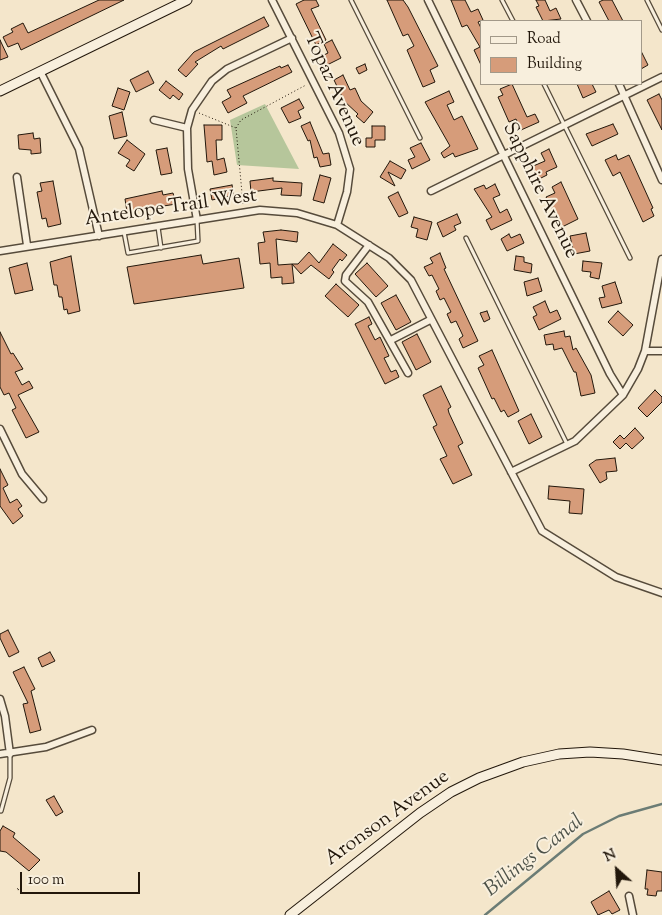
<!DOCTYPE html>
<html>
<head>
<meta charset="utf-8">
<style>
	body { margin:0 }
	#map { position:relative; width:662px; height:915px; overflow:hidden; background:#f4e6cb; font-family:"Sorts Mill Goudy",serif }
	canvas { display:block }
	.legend { position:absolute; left:480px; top:20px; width:162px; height:65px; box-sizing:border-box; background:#f8efdd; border:1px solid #a29989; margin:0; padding:6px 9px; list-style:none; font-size:15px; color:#22170b }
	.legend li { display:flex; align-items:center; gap:10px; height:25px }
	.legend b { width:25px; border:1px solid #a29989 }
	.north { position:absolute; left:592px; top:845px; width:50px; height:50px; -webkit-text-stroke:4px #f8efdd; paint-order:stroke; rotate:334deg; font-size:14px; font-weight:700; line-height:20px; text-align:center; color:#22170b }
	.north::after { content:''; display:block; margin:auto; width:18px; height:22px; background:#22170b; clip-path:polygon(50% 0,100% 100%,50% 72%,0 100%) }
	.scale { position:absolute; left:20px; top:872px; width:120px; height:22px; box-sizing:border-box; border:2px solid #22170b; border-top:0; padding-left:6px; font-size:15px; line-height:18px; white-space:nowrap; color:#22170b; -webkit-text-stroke:4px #f8efdd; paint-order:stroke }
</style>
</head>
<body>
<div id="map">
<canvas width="662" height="915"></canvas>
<ul class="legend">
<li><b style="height:6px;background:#f8efdd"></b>Road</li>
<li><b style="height:14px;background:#d69c7a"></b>Building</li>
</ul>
<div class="north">N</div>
<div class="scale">100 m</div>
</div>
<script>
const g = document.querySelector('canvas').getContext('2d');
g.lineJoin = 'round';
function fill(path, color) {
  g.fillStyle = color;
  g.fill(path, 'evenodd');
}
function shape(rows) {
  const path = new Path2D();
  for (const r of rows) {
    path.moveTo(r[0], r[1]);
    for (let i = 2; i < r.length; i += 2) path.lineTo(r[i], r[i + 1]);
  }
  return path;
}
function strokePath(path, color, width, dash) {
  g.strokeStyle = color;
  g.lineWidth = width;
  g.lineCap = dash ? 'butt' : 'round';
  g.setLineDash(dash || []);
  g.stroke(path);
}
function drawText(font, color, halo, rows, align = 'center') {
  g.font = font + ' "Sorts Mill Goudy",serif';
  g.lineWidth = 4;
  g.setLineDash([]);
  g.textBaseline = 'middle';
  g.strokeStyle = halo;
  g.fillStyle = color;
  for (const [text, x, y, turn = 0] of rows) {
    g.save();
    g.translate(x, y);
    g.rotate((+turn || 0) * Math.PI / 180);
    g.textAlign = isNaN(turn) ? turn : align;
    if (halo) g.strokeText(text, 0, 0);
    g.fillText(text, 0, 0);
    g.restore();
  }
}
fill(shape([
	[265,104,299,169,237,165,230,120]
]), '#b6c69b');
strokePath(shape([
	[485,915,583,834,619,816,662,804]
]), '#6b7c75', 2.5);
const building = shape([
	[99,0,124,0,21,50,18,43,8,47,3,37,13,32,11,29,23,23,28,33,99,0],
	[304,0,316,0,319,6,311,9,326,40,316,45,296,4,304,0],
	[387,0,403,0,408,7,438,66,430,70,435,82,423,87,407,50,414,46,408,34,403,36,387,0],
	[451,0,465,0,471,12,478,9,483,20,478,22,481,28,481,65,474,50,480,47,467,25,462,27,451,0],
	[536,0,545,0,550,11,556,8,561,19,543,21,536,7,539,6,536,0],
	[603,0,612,0,623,21,609,21,599,2,603,0],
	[264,17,269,26,223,49,221,46,195,62,198,64,186,77,178,70,194,52,264,17],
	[0,40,8,57,0,60,0,40],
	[332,40,341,58,327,65,322,56,328,53,324,44,332,40],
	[641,51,648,65,641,69,641,51],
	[365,64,367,70,359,74,356,68,365,64],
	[288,65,292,72,243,96,247,103,228,113,222,102,231,97,227,90,280,66,281,68,288,65],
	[148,71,154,83,136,92,130,80,148,71],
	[343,75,350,90,355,88,361,101,373,112,364,123,356,116,358,114,344,101,334,80,343,75],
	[166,81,183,94,179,100,173,95,170,99,159,90,166,81],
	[512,84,527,117,535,114,539,122,521,130,516,119,509,122,498,97,503,95,500,89,512,84],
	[577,84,592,84,596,92,583,98,577,84],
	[118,88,130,92,124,110,112,106,118,88],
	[449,91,454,102,447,105,454,120,462,116,478,149,455,157,453,153,444,158,441,153,450,146,425,102,449,91],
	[659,94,662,100,662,130,647,100,659,94],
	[299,99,304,108,298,111,301,118,289,123,281,108,299,99],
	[122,112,127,136,114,139,109,116,122,112],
	[310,122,323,154,329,153,331,165,320,167,317,157,314,158,310,140,308,141,301,126,310,122],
	[613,124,618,134,592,146,586,134,613,124],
	[204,125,222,125,222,140,216,140,217,160,224,158,227,172,214,175,212,161,207,162,204,125],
	[372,126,385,126,385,140,375,140,375,147,366,147,366,138,372,138,372,126],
	[33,133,34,139,40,138,41,153,31,154,31,150,19,149,18,135,33,133],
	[127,140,145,154,134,171,126,166,130,160,118,153,127,140],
	[421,143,430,160,412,169,408,160,415,157,410,148,421,143],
	[167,148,172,173,161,175,156,150,167,148],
	[549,149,557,167,546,172,547,175,537,180,531,167,545,161,541,153,549,149],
	[616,155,618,160,629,155,653,208,651,209,654,216,643,222,620,172,613,176,605,160,616,155],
	[390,161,406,170,401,179,388,172,395,186,380,177,390,161],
	[320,175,331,178,324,203,313,200,320,175],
	[273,178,273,181,302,183,301,196,281,195,282,188,251,192,250,181,273,178],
	[53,181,61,224,48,227,46,218,42,219,37,192,42,191,40,183,53,181],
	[561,182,578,219,562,227,546,197,555,193,552,187,561,182],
	[495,184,500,195,493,198,500,213,507,209,512,220,491,230,486,220,492,217,474,189,484,185,486,189,495,184],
	[232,185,234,195,212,200,210,189,232,185],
	[162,191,163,195,173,193,176,204,127,212,125,199,162,191],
	[398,192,408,213,399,217,388,197,398,192],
	[457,214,461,223,454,226,456,230,443,237,437,223,457,214],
	[414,217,432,222,427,240,416,237,418,229,411,227,414,217],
	[281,230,298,232,297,242,276,239,278,265,292,264,294,283,282,284,282,277,271,278,270,263,260,264,258,243,265,242,263,232,281,230],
	[586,233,590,251,574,254,570,236,586,233],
	[509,234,511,238,520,234,524,243,507,251,501,239,509,234],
	[333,244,347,255,342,261,340,259,332,270,334,272,329,279,311,265,301,274,292,264,298,264,309,252,319,263,333,244],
	[440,253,446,268,444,269,478,341,463,348,459,339,463,336,456,321,451,323,447,314,451,312,444,298,440,300,436,291,439,289,432,275,429,276,424,267,433,263,430,258,440,253],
	[201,255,203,264,239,258,244,288,134,304,127,267,201,255],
	[71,256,80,311,68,314,67,309,64,310,62,297,59,297,57,285,54,285,50,262,71,256],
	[516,256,524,257,524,262,532,264,531,273,514,270,516,256],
	[583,261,602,263,599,279,590,277,591,272,582,271,583,261],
	[27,263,33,290,15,294,9,268,27,263],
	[367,263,388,286,376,297,355,274,367,263],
	[538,278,542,291,527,296,524,282,538,278],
	[615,282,622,303,602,308,599,298,605,297,602,286,615,282],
	[336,284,359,305,348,317,325,296,336,284],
	[396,295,411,322,396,330,381,303,396,295],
	[545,301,550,313,557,310,561,319,539,330,533,317,537,315,533,307,545,301],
	[487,311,490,319,484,322,480,313,487,311],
	[618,311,633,325,623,336,608,322,618,311],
	[369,317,372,324,368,326,375,340,380,337,389,356,384,358,391,372,396,370,399,377,385,384,355,324,369,317],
	[564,331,565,337,570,336,573,350,576,348,591,375,595,393,581,396,576,372,574,372,562,348,554,350,553,344,546,345,544,335,564,331],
	[0,332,11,354,13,353,23,369,15,372,22,385,29,381,33,388,18,395,39,432,26,438,12,410,16,408,9,393,4,395,0,387,0,332],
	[417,334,431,362,416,370,402,342,417,334],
	[492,350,519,411,508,417,504,410,501,412,494,398,492,399,478,368,484,365,479,356,492,350],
	[441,386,451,407,448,409,449,413,463,443,458,446,472,475,453,484,440,459,447,456,433,427,437,425,423,395,441,386],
	[655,390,662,397,662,402,647,417,638,408,655,390],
	[531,414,542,437,529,444,518,421,531,414],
	[635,428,644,438,632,449,626,443,620,449,613,442,620,435,624,439,635,428],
	[615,458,617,471,606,472,607,479,600,483,589,465,596,460,615,458],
	[0,469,8,485,3,488,10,503,17,499,22,506,18,509,23,516,13,524,0,506,0,469],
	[549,486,584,489,582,514,569,513,570,501,548,499,549,486],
	[8,630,19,652,9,657,0,638,0,634,8,630],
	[50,652,55,661,42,667,38,658,50,652],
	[24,667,35,689,31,691,41,730,30,733,23,704,28,703,13,672,24,667],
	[54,796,63,812,56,816,46,800,54,796],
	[3,826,15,833,13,837,40,860,29,871,6,852,0,851,0,831,3,826],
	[647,870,662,872,662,891,657,891,656,896,647,895,648,889,645,889,647,870],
	[609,891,620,910,612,914,609,910,598,915,591,902,609,891]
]);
fill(building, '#d69c7a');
strokePath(building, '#22170b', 1);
const lane = shape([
	[351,0,420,138],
	[502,0,513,21],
	[647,0,662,30],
	[544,84,630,258],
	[158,227,161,248],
	[124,232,128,253,198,241,197,220],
	[466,238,567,444],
	[1,811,10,778,10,755]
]);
const street = shape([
	[272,0,339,133,350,169,347,192,337,225],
	[428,0,610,374,623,395],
	[576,0,587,21],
	[41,73,79,149,99,236],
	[619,84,662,180],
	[154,120,187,128],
	[17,177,27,245],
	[431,191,662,77],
	[197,220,188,169,187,128,192,110,212,81,227,69,292,38],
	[369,245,346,275,345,281,368,302,408,373],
	[0,251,260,210,297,213,337,225,389,258,411,280,542,531,616,577,662,593],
	[391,340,430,320],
	[645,351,662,351],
	[0,429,22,474,43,499],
	[511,472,575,441,623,395,638,369,645,351,662,259],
	[0,699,5,716,10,754],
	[0,754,46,747,92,730],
	[629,896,633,915]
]);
const secondary = shape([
	[0,91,187,0],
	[290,915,420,813,451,792,479,778,523,762,559,754,590,752,623,754,662,760]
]);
strokePath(lane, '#564b3b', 5.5);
strokePath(street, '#564b3b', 9);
strokePath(secondary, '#22170b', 11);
strokePath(shape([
	[199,113,236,128,243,204],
	[236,128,241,120,306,85],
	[17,889,19,888,18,891]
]), '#22170b', 1, [1, 2.5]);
strokePath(lane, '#f8efdd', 3);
strokePath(street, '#f8efdd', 6);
strokePath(secondary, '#f8efdd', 9);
drawText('20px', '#22170b', '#f8efdd', [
	["Topaz Avenue",333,90,66],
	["Sapphire Avenue",539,191,64],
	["Antelope Trail West",171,209,-8],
	["Aronson Avenue",388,819,-36]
]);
drawText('italic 21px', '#4d5249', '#f8efdd', [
	["Billings Canal",535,857,-38]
]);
</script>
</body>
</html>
